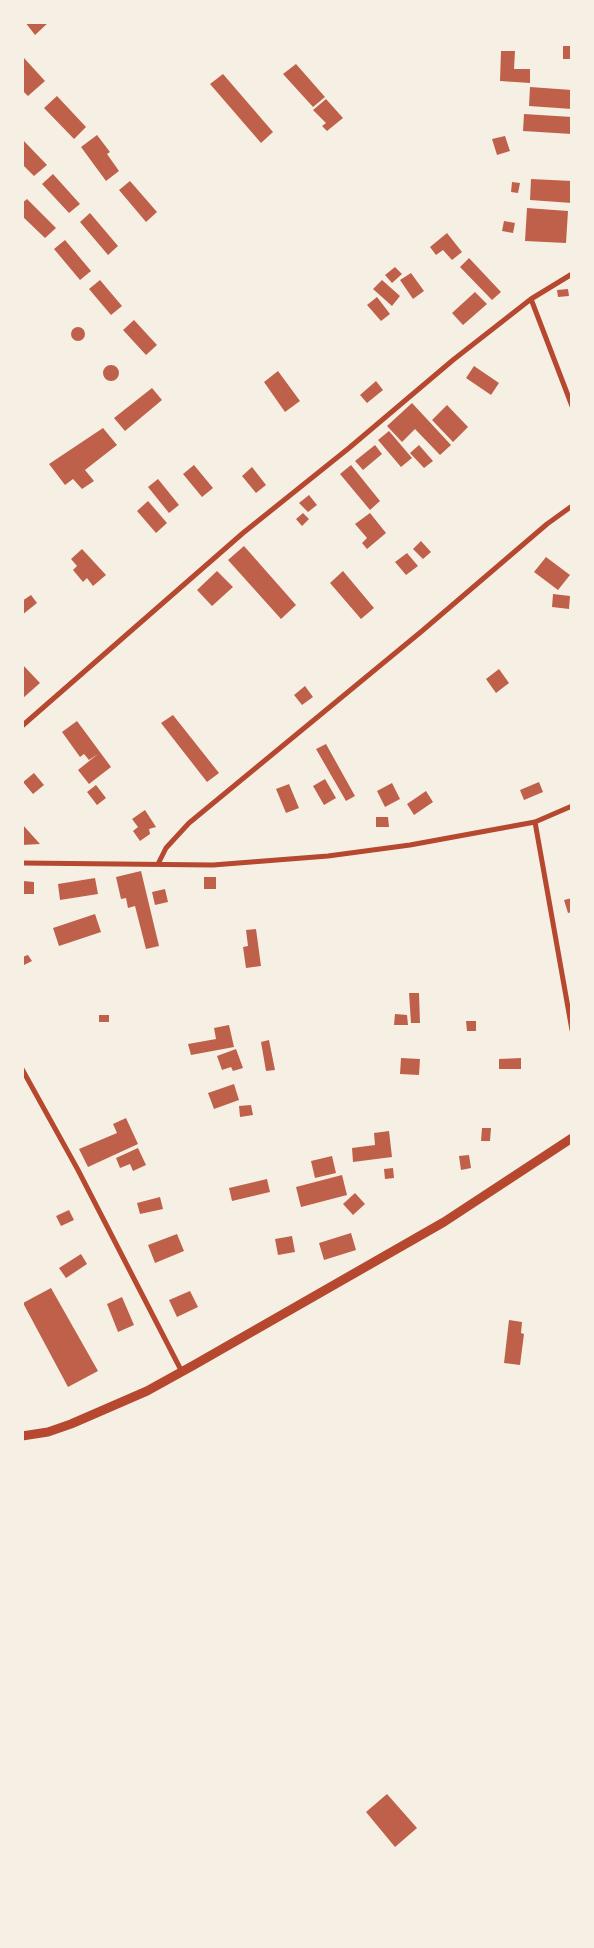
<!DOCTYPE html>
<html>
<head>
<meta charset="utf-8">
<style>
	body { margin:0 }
	#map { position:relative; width:594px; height:1948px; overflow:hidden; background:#f6efe4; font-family:Jost,sans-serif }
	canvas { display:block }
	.frame { position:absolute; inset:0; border:24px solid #f6efe4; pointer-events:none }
</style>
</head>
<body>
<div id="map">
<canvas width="594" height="1948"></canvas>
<div class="frame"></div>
</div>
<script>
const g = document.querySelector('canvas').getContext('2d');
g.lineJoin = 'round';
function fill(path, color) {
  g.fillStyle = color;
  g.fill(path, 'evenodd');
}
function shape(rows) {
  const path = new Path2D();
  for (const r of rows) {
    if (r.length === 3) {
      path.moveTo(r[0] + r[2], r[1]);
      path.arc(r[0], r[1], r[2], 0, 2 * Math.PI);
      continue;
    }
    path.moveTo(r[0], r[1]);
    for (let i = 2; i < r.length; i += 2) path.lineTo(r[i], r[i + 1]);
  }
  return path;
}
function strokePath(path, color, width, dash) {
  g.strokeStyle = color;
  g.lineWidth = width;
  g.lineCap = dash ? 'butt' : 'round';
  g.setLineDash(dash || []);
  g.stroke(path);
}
fill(shape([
	[25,22,49,22,35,35],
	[563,46,572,46,572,59,563,59],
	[501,51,515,51,514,69,530,69,530,83,500,81],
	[24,58,45,81,28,96,22,90],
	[296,64,325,97,313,107,283,74],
	[223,74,273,132,261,143,210,84],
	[530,87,572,90,572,109,529,106],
	[57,96,86,127,74,139,44,108],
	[326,99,343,118,327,131,322,126,326,123,313,110],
	[524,114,572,117,572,134,523,131],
	[97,135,110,152,107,154,119,171,106,181,81,147],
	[505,136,510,151,497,155,492,139],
	[22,139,47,165,34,176,22,164],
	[53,174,80,204,69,213,42,184],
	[531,179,572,181,572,203,530,200],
	[130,181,157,212,146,222,119,190],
	[512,182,520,183,518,193,511,192],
	[27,199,56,228,45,238,22,216,22,203],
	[527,208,568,211,566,243,525,241],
	[90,213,118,246,108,255,80,222],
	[504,221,515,223,513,233,502,231],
	[447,233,462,252,452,260,443,250,436,255,430,247],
	[65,240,91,271,80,280,54,249],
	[469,258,501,292,492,300,460,267],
	[395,267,402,274,392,283,385,275],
	[411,273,424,291,413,299,400,280],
	[100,280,122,306,111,315,89,289],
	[382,280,400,296,392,306,373,289],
	[568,289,569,296,558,297,557,290],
	[475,292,487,304,463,325,452,313],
	[377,297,390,314,381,321,367,305],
	[134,320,157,345,146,355,123,330],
	[78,334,7],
	[111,373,8],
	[474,366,499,383,491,395,466,378],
	[278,371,300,401,285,412,264,382],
	[376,381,383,390,367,403,360,395],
	[152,388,162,400,125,431,114,418],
	[412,403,451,445,440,455,415,429,402,442,387,426],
	[447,405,468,427,453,442,432,420],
	[103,428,117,445,85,470,94,481,82,489,73,479,65,485,49,464],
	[389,431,412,458,401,467,378,440],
	[375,445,382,454,363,470,355,461],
	[419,445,433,461,424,468,410,453],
	[194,465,213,488,202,497,183,474],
	[351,465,380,501,370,510,340,474],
	[252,467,266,485,256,493,242,476],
	[158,479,179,505,169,513,148,487],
	[309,495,317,505,308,512,299,503],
	[148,501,167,523,156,533,137,511],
	[303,513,309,519,302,526,296,519],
	[370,513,386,533,367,549,362,543,367,538,355,524],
	[421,541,431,552,423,559,413,549],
	[244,546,296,605,281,619,228,560],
	[82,549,106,575,93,586,87,578,83,582,73,570,77,566,71,559],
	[407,553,418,566,406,575,395,562],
	[546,557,570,575,558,590,534,572],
	[217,571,233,587,212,606,197,590],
	[343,571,374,608,361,619,330,583],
	[553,594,570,596,569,609,552,607],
	[31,595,37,603,22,615,22,601],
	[22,664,40,683,22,699],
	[499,669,509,683,496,693,486,679],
	[305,686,313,697,302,705,294,695],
	[173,715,219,773,207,782,161,723],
	[77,721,111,767,89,784,78,770,98,754,89,760,84,754,80,757,62,732],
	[326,744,355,796,346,801,316,749],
	[34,773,44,785,33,794,23,782],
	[325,779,336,798,324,805,313,786],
	[539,782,543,792,524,800,520,790],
	[392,783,400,799,385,807,377,791],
	[289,784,299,808,286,813,276,789],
	[96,785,106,798,97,805,87,792],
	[426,791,433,802,414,815,407,804],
	[145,810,156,827,149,829,150,834,140,841,133,831,138,827,132,819],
	[376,817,388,817,389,827,376,827],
	[22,824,40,844,22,845],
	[141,871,159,946,146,949,135,906,128,908,126,898,121,899,116,877],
	[204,877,216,877,216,889,204,889],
	[95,878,98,894,60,900,58,884],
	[23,881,34,882,34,894,23,894],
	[165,889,168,902,155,905,152,892],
	[572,898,572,912,568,913,564,900],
	[95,914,101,932,59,946,53,928],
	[256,929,261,966,246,968,243,947,248,946,246,930],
	[28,955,32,961,22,966,22,957],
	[409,993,419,993,420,1023,411,1023],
	[395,1014,407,1015,408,1025,394,1025],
	[99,1015,109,1015,109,1022,99,1022],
	[466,1021,476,1021,476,1031,467,1031],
	[229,1025,234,1047,191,1055,188,1044,216,1039,214,1028],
	[269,1040,275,1070,266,1071,261,1042],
	[236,1049,243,1068,233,1071,231,1067,222,1070,217,1056],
	[401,1058,420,1059,419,1075,400,1074],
	[521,1058,521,1069,499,1069,499,1059],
	[234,1084,239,1100,214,1109,208,1093],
	[251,1105,253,1115,240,1117,239,1106],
	[126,1118,138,1144,88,1167,79,1149,117,1133,113,1124],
	[482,1128,491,1128,490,1141,481,1141],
	[389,1131,392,1157,353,1162,352,1148,375,1145,374,1133],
	[138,1148,146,1165,133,1171,130,1164,120,1168,116,1158],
	[469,1155,471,1168,461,1170,459,1156],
	[332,1156,336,1173,315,1178,311,1161],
	[393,1168,394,1178,385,1179,384,1169],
	[342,1175,347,1195,301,1207,296,1187],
	[267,1179,270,1192,232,1201,229,1188],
	[355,1193,365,1204,353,1215,343,1204],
	[160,1197,163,1209,140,1214,137,1203],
	[69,1210,74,1220,61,1226,56,1216],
	[351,1233,356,1250,324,1260,319,1243],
	[177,1234,184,1251,155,1263,148,1245],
	[292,1236,295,1252,278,1255,275,1239],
	[81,1254,87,1264,66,1278,59,1268],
	[51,1288,98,1371,68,1387,23,1303],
	[190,1291,198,1307,177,1317,169,1300],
	[122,1297,134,1325,118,1332,107,1304],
	[509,1320,522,1322,521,1333,524,1334,520,1365,504,1363],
	[387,1794,417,1828,395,1847,366,1812]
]), '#bf614a');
strokePath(shape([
	[531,299,572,406],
	[22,726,243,533,349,448,453,360,531,299,572,274],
	[535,822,572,1030],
	[22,863,213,865,328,856,410,845,535,822,572,806],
	[158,864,166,848,189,823,422,631,547,524,572,506],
	[22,1069,78,1170,182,1372]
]), '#b5482f', 5);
strokePath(shape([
	[22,1436,48,1432,71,1424,147,1391,194,1365,444,1222,572,1138]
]), '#b5482f', 9);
</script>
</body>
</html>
